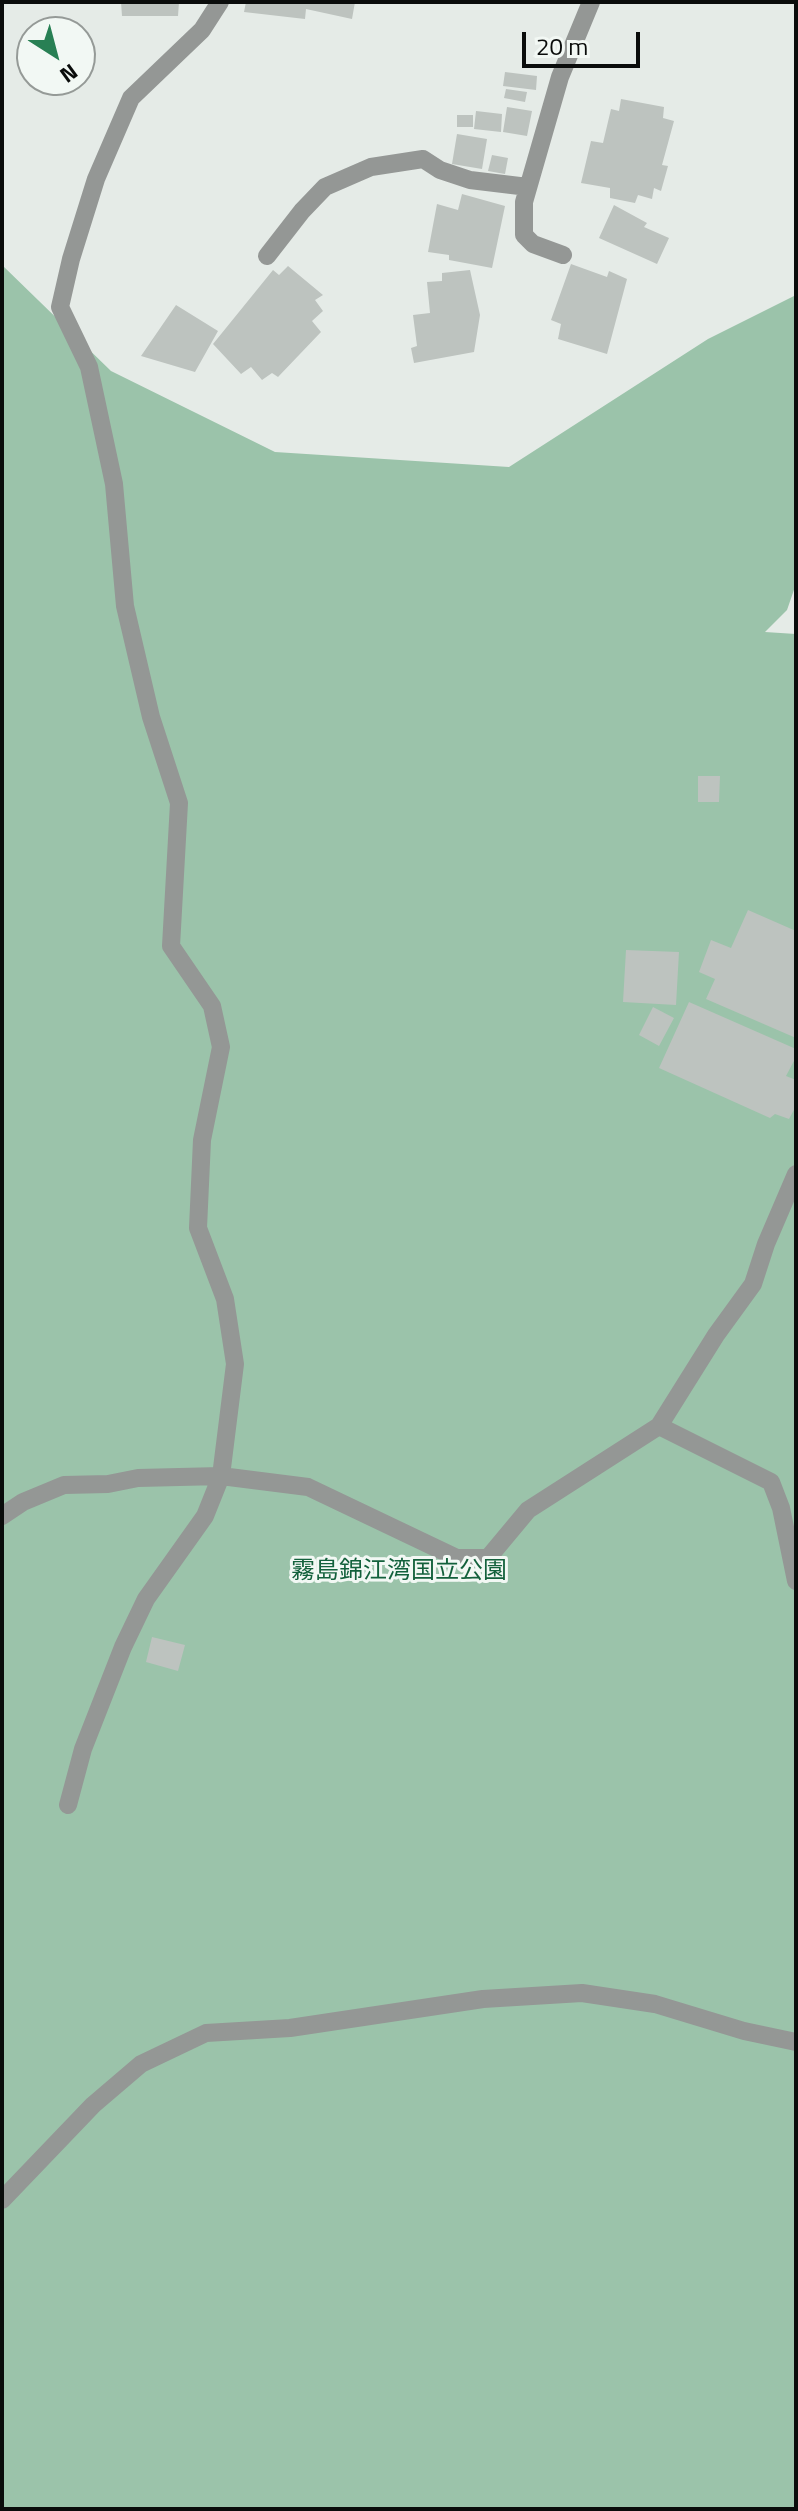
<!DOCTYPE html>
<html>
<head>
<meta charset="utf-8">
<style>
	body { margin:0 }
	#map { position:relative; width:798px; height:2511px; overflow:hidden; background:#e5ebe7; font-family:"Titillium Web",sans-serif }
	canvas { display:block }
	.frame { position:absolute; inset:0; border:4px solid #0a0c0b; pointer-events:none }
	.north { position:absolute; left:16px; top:16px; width:80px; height:80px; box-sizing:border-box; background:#f2f8f4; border:2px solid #959a97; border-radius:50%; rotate:144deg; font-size:22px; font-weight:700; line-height:32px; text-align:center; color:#0a0c0b }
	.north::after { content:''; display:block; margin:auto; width:28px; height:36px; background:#288054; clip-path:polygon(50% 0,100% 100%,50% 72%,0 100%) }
	.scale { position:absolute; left:522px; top:32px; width:118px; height:36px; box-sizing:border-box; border:4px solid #0a0c0b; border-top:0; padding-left:10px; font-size:24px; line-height:28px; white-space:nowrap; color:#0a0c0b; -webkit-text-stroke:6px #f2f8f4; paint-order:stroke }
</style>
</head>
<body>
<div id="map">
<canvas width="798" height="2511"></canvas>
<div class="frame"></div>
<div class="north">N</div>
<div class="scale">20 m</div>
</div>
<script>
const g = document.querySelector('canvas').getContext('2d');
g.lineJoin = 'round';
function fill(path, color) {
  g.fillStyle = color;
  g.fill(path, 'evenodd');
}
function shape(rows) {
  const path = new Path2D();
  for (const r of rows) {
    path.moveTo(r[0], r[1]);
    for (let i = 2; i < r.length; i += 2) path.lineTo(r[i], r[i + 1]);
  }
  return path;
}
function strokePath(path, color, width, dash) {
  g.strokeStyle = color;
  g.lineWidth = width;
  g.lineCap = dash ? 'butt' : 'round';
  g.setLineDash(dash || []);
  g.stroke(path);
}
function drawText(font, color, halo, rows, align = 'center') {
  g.font = font + ' "Titillium Web","Noto Sans JP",sans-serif';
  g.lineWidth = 6;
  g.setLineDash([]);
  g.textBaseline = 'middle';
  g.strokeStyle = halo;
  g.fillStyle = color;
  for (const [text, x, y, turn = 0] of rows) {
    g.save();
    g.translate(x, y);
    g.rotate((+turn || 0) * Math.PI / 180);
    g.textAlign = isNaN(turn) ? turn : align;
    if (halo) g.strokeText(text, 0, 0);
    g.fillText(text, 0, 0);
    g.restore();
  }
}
fill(shape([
	[2,265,111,371,275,452,509,467,708,339,796,295,796,584,787,610,765,632,796,634,796,2509,2,2509]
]), '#9bc3aa');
fill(shape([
	[121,2,179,2,178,16,122,16],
	[246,2,355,2,352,19,306,9,305,19,244,12],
	[505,72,537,76,536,90,503,86],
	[506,89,527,92,525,102,504,98],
	[621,99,664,107,663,118,674,121,662,165,668,166,661,191,654,188,652,199,638,195,635,203,610,198,610,188,581,183,591,141,603,143,611,109,619,111],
	[507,107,532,111,527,136,503,132],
	[476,111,502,114,501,132,474,129],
	[457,115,473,115,473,127,457,127],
	[457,134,487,139,482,169,452,164],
	[492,155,508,158,505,174,488,171],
	[462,194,505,206,492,268,449,260,449,255,428,252,437,204,458,210],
	[614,205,647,223,644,227,669,238,657,264,599,238],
	[571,264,607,277,609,271,627,279,607,354,558,339,561,324,551,320],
	[288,266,323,295,315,300,323,311,312,321,321,332,278,377,272,373,262,380,251,367,241,374,213,344,273,270,279,275],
	[470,270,480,315,474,352,414,363,411,348,417,346,413,315,430,313,427,282,442,281,442,273],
	[176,305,218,331,195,372,141,356],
	[698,776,720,776,719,802,698,802],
	[748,910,796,931,796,1038,706,999,715,979,699,972,711,940,731,948],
	[626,950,679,952,676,1005,623,1002],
	[689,1002,796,1049,796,1057,786,1076,796,1080,796,1106,789,1119,775,1114,770,1118,659,1068],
	[653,1007,674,1018,659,1046,639,1035],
	[152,1637,185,1645,178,1671,146,1662]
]), '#bdc3bf');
strokePath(shape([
	[220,2,202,30,131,98,96,179,71,259,60,307,89,367,114,484,125,606,151,717,179,803,171,946,212,1006,221,1047,202,1140,198,1228,225,1299,235,1364,221,1476,308,1487,457,1558,488,1558,528,1510,659,1426],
	[563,255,533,244,524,235,524,202,560,77,591,2],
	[267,256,302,211,325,187,371,167,423,159,440,170,470,180,528,187],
	[796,1174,766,1244,753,1284,716,1335,659,1426,771,1482,781,1508,796,1581],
	[2,1516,23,1502,64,1485,108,1484,138,1478,221,1476,205,1516,146,1599,123,1647,83,1749,68,1805],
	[2,2200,93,2105,141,2064,206,2033,290,2028,483,1999,582,1993,655,2004,744,2031,796,2042]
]), '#949795', 18);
drawText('24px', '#13613c', '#f2f8f4', [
	["霧島錦江湾国立公園",399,1572]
]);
</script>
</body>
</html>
